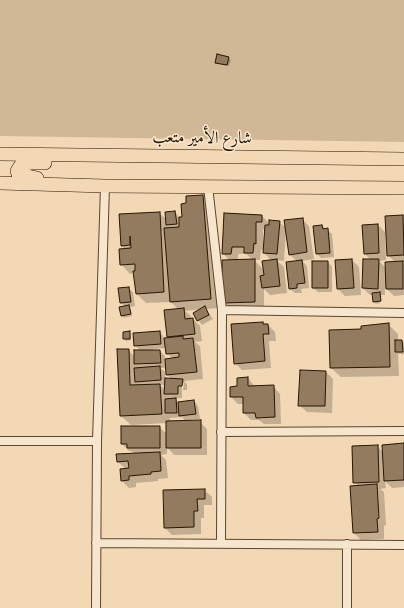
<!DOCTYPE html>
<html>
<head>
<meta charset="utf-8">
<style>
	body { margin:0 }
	canvas { display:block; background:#f2d8b4 }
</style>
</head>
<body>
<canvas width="404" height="608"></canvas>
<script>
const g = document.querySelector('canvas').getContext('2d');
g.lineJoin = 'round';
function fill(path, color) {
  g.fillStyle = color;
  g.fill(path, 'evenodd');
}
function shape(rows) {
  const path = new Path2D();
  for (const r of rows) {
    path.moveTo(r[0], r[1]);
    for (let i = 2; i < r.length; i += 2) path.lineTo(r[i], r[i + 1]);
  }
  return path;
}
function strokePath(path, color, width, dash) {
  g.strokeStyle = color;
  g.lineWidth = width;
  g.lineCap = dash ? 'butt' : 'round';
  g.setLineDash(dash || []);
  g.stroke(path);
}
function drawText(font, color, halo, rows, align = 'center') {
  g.font = font + ' "IM FELL Double Pica",Amiri,serif';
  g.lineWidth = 3;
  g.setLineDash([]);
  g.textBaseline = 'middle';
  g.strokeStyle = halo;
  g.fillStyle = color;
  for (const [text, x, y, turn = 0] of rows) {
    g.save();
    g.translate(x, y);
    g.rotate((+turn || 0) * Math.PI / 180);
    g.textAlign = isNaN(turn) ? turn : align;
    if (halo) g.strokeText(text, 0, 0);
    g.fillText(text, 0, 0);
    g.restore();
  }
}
fill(shape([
	[0,0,404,0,404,142,0,136]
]), '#d0b796');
fill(shape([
	[228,58,231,60,229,66,219,64,217,62],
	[203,196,212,205,220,308,206,309,213,319,202,325,198,320,202,309,185,311,191,316,191,319,193,319,200,326,202,341,195,342,200,346,203,379,184,381,187,384,187,390,183,390,184,383,182,383,182,398,175,398,179,403,194,401,198,406,200,419,187,420,187,422,200,422,207,429,207,455,174,455,167,447,167,454,161,455,166,460,168,478,158,479,158,481,136,483,136,487,129,488,122,481,126,469,118,462,135,454,131,451,129,451,122,444,159,427,167,434,167,423,131,425,121,416,128,350,135,357,141,351,135,345,160,332,165,339,168,339,165,311,179,310,171,302,146,303,137,294,134,273,130,274,121,264,126,250,122,246,120,215,159,213,166,219,175,212,180,218,183,218,187,204],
	[129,232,132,241,129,241],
	[167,348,167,353,173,359,165,360,165,356,160,351,153,351,153,349],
	[165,363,166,363,167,375,172,379,165,379,165,372,160,368,165,368],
	[160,385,166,385,166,391],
	[182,417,186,422,170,422,170,418],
	[225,214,262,216,270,224,279,222,287,229,302,219,309,226,314,259,302,261,307,266,309,288,301,289,302,293,295,293,290,289,297,261,290,255,286,232,284,261,276,260,284,267,287,293,270,295,264,289,264,311,233,312,223,302,230,261,223,253],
	[263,229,266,229,264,245,263,245],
	[261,250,264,250,264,253,272,261,265,271,254,260,260,260],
	[238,254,246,254,253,260,238,260],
	[403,216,404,217,404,262,402,262,404,264,404,295,394,296,385,287,385,295,382,295,383,303,382,295,380,295,380,303,376,304,374,302,373,295,370,295,363,288,371,260,365,254,378,225,385,232,386,260,379,261,386,268,395,262,388,255],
	[322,226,332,234,334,257,321,258,317,254],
	[352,260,359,267,361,295,345,296,338,289],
	[328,262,332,267,332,292,318,292,313,288],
	[128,288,133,292,135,306,130,307,132,316,124,318,122,316,125,306,121,303],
	[263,323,265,325,268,325,275,332,276,341,269,341,271,368,242,370,235,363],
	[388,324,398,334,398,341,402,341,404,343,404,354,398,354,399,376,341,377,331,368,362,330],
	[129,332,131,334,131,340,126,341,124,338],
	[326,372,333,379,332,413,307,412,299,405],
	[248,378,255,387,273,386,280,394,281,424,264,424,259,420,251,420,244,413,244,404,238,404,231,397,231,388,238,387],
	[404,444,404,487,392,488,385,481,386,488,380,489,384,492,386,525,384,526,384,539,361,540,354,533,351,487,358,486,354,482,377,446,383,452],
	[204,490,212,497,212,505,204,505,204,518,201,518,201,534,172,535,165,528]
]), '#0003');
const building = shape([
	[217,54,229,57,227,65,215,63,217,54],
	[203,195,211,299,170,302,164,228,179,227,179,217,182,217,181,204,186,203,186,196,203,195],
	[175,211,177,224,166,225,165,212,175,211],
	[160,212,164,292,136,294,133,271,135,271,135,264,120,265,119,249,131,248,130,236,130,245,121,246,119,214,160,212],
	[224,213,262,215,262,222,256,222,256,244,254,243,253,253,244,253,244,247,232,247,231,254,222,254,224,213],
	[403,215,404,255,387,256,385,216,403,215],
	[303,218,307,252,289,255,284,220,303,218],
	[269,220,280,221,277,254,263,253,265,225,269,225,269,220],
	[378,224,379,253,364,254,362,225,378,224],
	[322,225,323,229,328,228,330,253,316,254,313,226,322,225],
	[255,259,255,302,222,303,222,260,255,259],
	[277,259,280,286,262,288,260,276,264,275,262,261,277,259],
	[352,259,354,288,337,289,335,260,352,259],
	[363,259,379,259,378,289,362,288,363,259],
	[302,260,305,283,297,284,297,288,289,289,286,262,302,260],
	[312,261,328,261,328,288,312,288,312,261],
	[403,261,403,289,386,289,385,262,403,261],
	[129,287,131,302,120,303,118,288,129,287],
	[380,292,381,301,373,302,372,293,380,292],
	[129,305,131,314,121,316,119,307,129,305],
	[205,306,209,315,197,321,193,313,205,306],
	[184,308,185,319,193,318,195,334,167,337,164,310,184,308],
	[263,322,263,324,268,324,269,334,263,334,265,361,234,364,231,324,263,322],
	[389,323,390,367,330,368,329,330,361,329,361,326,389,323],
	[130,331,130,339,123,339,123,332,130,331],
	[160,331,161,344,134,346,133,333,160,331],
	[183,336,183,339,193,338,197,372,166,375,165,359,179,357,179,353,166,354,164,338,183,336],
	[395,340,402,340,403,352,395,352,395,340],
	[117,349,129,349,130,385,160,384,162,414,120,416,117,349],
	[134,350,160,350,161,363,134,364,134,350],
	[160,366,161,380,135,382,134,368,160,366],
	[300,370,326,371,325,406,298,406,300,370],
	[248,377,248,386,274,385,275,417,256,418,255,413,243,413,243,397,230,397,230,387,237,386,237,378,248,377],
	[165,378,183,379,182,386,178,386,178,394,164,394,165,378],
	[176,398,177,413,165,413,165,399,176,398],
	[194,400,196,414,179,416,178,402,194,400],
	[201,420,201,448,166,448,166,421,201,420],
	[121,426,160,426,160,448,127,448,127,444,121,444,121,426],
	[404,443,404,480,384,481,382,445,404,443],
	[378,445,379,482,353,483,352,446,378,445],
	[160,452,161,471,151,472,151,474,129,476,129,480,121,481,120,469,129,468,128,461,117,462,116,454,160,452],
	[377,484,379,518,377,519,378,532,353,533,350,486,377,484],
	[205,489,205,499,197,499,198,511,194,511,194,527,164,528,163,490,205,489]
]);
fill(building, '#927b5f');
strokePath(building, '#291602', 1);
const street = shape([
	[208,186,222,310,221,544],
	[222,310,404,313],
	[221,432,404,431],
	[0,441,97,441],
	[96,543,404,545],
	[96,608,97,441,105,186],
	[347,608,347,544]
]);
const primary = shape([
	[0,154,404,159],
	[37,178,18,174,17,171,20,166,30,163,45,163],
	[0,183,105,186,404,188]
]);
strokePath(street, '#5b462e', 10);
strokePath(primary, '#291602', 14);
strokePath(street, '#f7e6ce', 8);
strokePath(primary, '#f2d8b4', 13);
drawText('17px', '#291602', '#f7e6ce', [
	["شارع الأمير متعب",202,139,1]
]);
</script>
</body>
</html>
